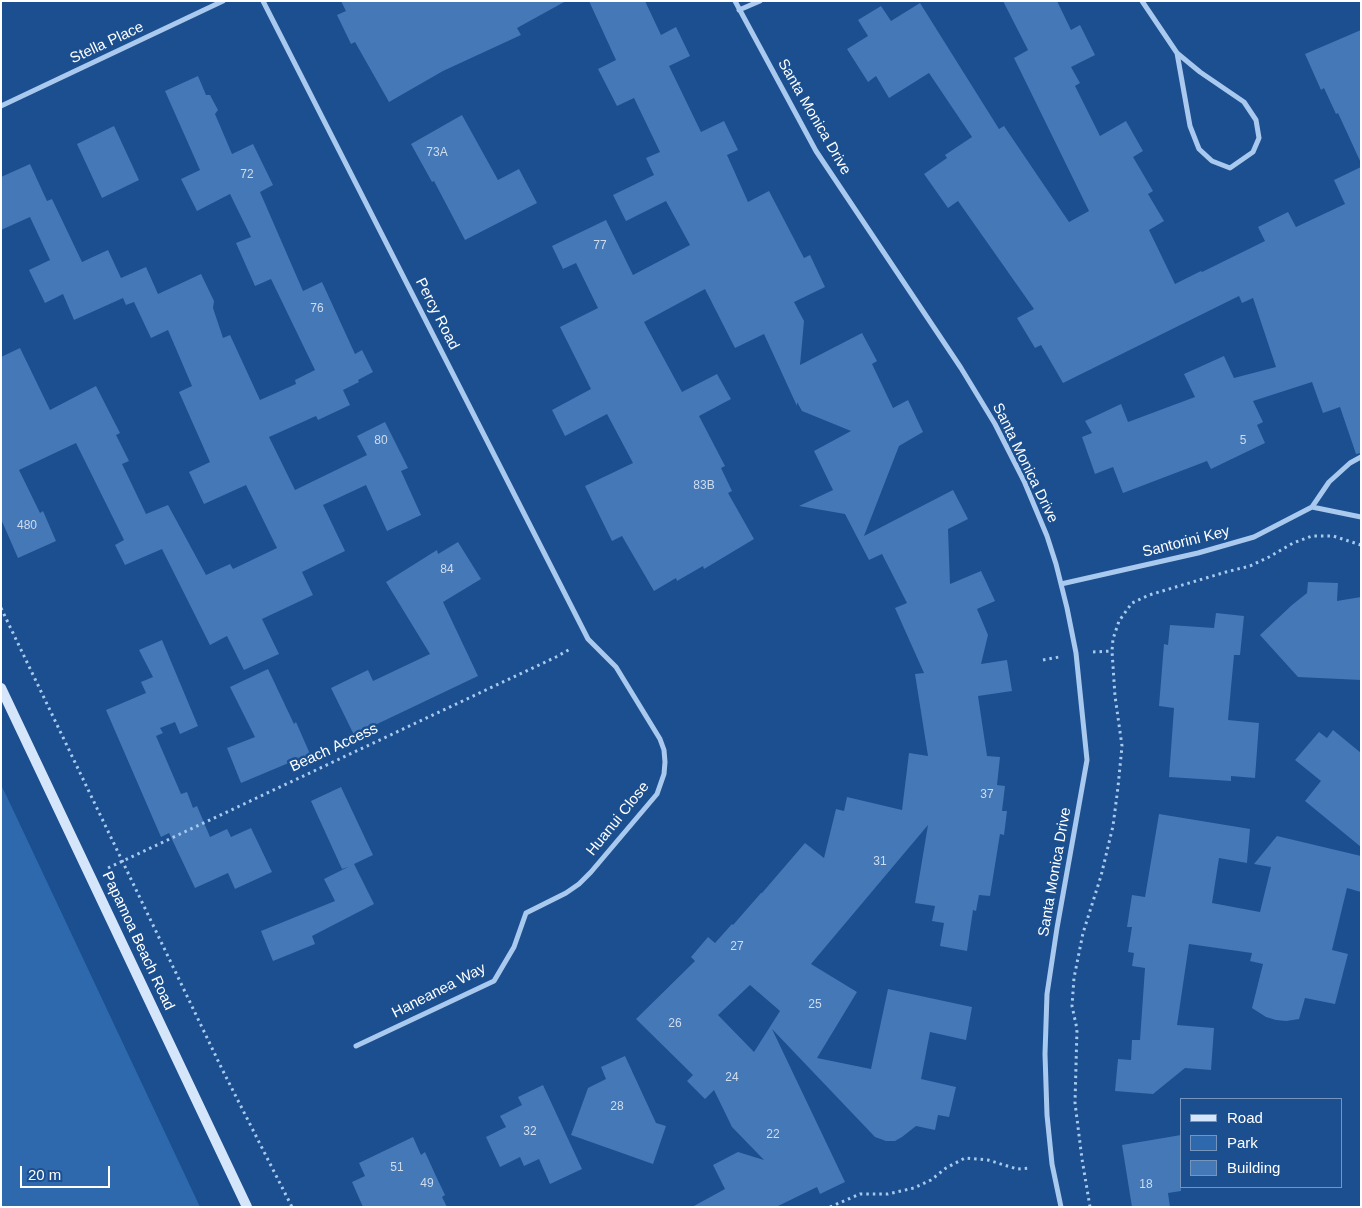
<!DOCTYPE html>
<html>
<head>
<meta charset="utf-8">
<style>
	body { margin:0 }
	#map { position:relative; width:1362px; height:1208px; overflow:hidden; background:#1b4f8f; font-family:Helvetica,sans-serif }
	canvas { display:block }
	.frame { position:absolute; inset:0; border:2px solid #fff; pointer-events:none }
	.legend { position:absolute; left:1180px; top:1098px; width:162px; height:90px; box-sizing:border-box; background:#1b4f8f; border:1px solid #7695bc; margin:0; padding:6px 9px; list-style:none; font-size:15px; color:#fff }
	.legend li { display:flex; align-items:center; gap:10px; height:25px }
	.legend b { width:25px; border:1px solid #7695bc }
	.scale { position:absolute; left:20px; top:1166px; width:90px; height:22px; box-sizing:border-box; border:2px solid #fff; border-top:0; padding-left:6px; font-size:15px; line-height:18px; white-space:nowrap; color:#fff; -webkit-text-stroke:4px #1b4f8f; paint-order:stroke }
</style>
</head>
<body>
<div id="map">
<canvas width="1362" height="1208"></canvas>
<div class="frame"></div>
<ul class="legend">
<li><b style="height:6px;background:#d6e6fa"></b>Road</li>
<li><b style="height:14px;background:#2e69ad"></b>Park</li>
<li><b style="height:14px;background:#4478b7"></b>Building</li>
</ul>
<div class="scale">20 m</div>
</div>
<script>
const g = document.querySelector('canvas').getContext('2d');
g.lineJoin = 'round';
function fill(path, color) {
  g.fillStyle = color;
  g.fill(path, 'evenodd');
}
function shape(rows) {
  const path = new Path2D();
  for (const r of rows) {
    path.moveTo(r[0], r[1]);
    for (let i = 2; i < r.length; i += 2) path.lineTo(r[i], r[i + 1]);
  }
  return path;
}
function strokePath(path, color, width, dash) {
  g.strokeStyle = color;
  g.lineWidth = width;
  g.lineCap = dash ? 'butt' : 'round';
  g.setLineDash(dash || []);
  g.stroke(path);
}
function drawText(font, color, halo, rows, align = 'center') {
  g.font = font + ' Helvetica,sans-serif';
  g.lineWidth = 5;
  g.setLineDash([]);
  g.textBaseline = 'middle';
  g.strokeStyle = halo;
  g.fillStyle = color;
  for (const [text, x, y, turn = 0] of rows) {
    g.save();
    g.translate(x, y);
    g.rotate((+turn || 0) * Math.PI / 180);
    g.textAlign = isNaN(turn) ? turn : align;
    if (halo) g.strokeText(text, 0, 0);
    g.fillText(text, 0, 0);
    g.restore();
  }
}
fill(shape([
	[1,785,7,797,200,1207,1,1207]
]), '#2e69ad');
fill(shape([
	[341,1,566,1,517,28,521,35,443,71,389,102,355,42,351,44,337,15,346,11],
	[589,1,645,1,661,35,676,27,690,56,669,66,701,132,724,121,738,150,727,155,748,202,769,191,804,258,810,255,825,287,794,302,804,321,800,365,862,333,877,361,872,364,893,408,908,400,923,432,899,446,864,536,953,490,968,519,948,529,950,584,981,571,995,601,977,609,988,635,981,664,1007,660,1012,691,978,696,987,756,1000,757,997,785,1005,786,1002,811,1007,811,1004,835,1000,834,990,896,979,895,976,911,973,910,967,951,940,946,944,923,932,921,935,906,915,903,928,825,811,964,857,992,817,1058,871,1069,888,989,972,1007,966,1040,930,1032,921,1079,956,1087,949,1117,938,1115,935,1130,916,1126,902,1137,895,1141,886,1141,875,1137,772,1029,845,1182,820,1194,817,1187,776,1207,692,1207,725,1189,713,1165,738,1152,764,1160,732,1127,714,1090,705,1099,687,1081,693,1075,636,1019,695,961,691,957,708,937,715,943,732,924,733,925,761,893,762,893,805,843,824,858,836,809,844,811,847,797,902,810,909,753,928,756,915,674,924,673,895,608,907,603,882,554,869,560,845,514,799,506,833,490,814,451,851,431,802,411,797,402,797,406,764,334,735,348,705,289,644,322,682,392,717,374,731,399,699,416,725,466,721,468,732,491,728,493,754,539,704,569,703,566,677,581,676,578,654,591,622,536,612,541,585,486,633,463,607,414,565,436,552,410,591,389,560,327,598,308,576,263,563,269,552,246,606,220,633,275,690,245,666,201,626,221,613,195,654,175,646,158,660,152,634,98,617,106,598,69,616,60],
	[750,985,780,1011,754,1052,718,1015],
	[1003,1,1057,1,1071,30,1080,25,1095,55,1071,67,1080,83,1075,86,1100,136,1126,121,1143,151,1133,157,1153,191,1148,194,1164,221,1149,230,1175,284,1201,271,1202,272,1265,241,1258,227,1288,212,1296,227,1345,204,1334,180,1361,167,1361,453,1356,454,1340,407,1323,413,1312,382,1253,401,1263,422,1257,425,1265,443,1211,469,1207,461,1123,493,1113,467,1095,474,1082,437,1092,433,1085,421,1121,404,1128,422,1195,397,1184,374,1224,356,1234,378,1276,367,1253,298,1242,303,1239,296,1063,383,1041,345,1035,348,1017,318,1034,309,958,201,948,208,924,174,947,158,945,155,972,137,929,73,889,98,876,76,868,82,847,49,868,36,858,20,881,6,891,21,920,3,999,129,1004,126,1069,222,1089,211,1014,58,1028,50],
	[1361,30,1361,163,1338,113,1336,114,1324,88,1321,90,1305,54],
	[198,76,206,95,210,95,218,110,215,114,232,154,253,144,273,185,260,192,303,291,322,282,355,354,362,350,373,372,358,380,359,382,343,390,350,405,318,420,316,416,269,437,295,490,367,455,357,436,385,422,408,468,401,471,421,515,387,531,366,485,323,505,345,551,302,572,313,595,262,619,279,654,244,670,227,636,210,645,162,549,125,565,115,545,124,540,76,443,19,470,40,513,43,511,56,541,18,558,1,519,1,357,20,348,50,410,96,386,120,433,116,435,129,461,122,464,146,514,168,505,206,575,230,564,233,569,277,548,246,485,204,504,189,472,210,462,179,392,192,386,168,330,151,338,134,302,126,305,123,298,74,320,63,294,45,303,29,270,50,260,30,217,1,230,1,177,30,164,47,201,52,199,82,262,108,250,121,278,146,267,158,294,201,274,214,301,213,308,223,338,230,335,260,400,296,384,295,380,315,370,271,279,255,286,236,243,251,237,230,194,197,211,181,179,200,170,165,91],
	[462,115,498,180,519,169,537,203,465,240,434,181,432,182,411,144],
	[114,126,139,180,102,198,77,144],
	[458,542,481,579,443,602,478,676,354,735,331,688,368,670,373,681,430,654,386,582,437,550,438,554],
	[1308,582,1338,583,1337,601,1361,597,1361,680,1298,677,1260,635,1292,605,1307,593],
	[1216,613,1244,616,1240,655,1234,655,1228,720,1259,723,1255,778,1231,776,1231,781,1169,777,1174,708,1159,706,1164,644,1168,645,1170,625,1214,628],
	[162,640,198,726,180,734,175,722,160,728,163,733,156,736,181,794,187,792,193,808,197,806,210,837,227,829,231,837,251,828,272,872,235,889,228,873,195,888,169,833,161,837,106,710,146,693,141,682,153,677,139,650],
	[268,669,294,724,296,722,310,754,241,783,227,748,255,737,230,687],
	[1333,730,1361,753,1361,847,1305,801,1321,781,1295,760,1319,732,1327,738],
	[341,787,373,855,354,864,374,904,312,936,315,944,273,961,261,931,335,901,324,879,348,867,342,869,311,801],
	[1159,814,1250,829,1247,863,1219,858,1212,903,1260,912,1271,867,1254,864,1277,836,1361,856,1361,892,1347,888,1332,950,1348,954,1335,1004,1305,998,1299,1019,1286,1021,1276,1020,1266,1017,1252,1008,1263,964,1250,961,1252,953,1189,944,1177,1025,1214,1028,1211,1070,1185,1068,1153,1094,1115,1091,1118,1059,1131,1060,1132,1040,1140,1040,1145,968,1132,966,1134,953,1128,952,1132,927,1127,927,1132,895,1145,897],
	[625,1056,656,1123,666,1126,653,1164,571,1135,588,1088,606,1079,601,1067],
	[543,1085,582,1169,550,1184,539,1159,524,1166,520,1157,500,1167,486,1137,506,1127,500,1116,522,1105,518,1097],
	[1181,1135,1181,1191,1168,1193,1170,1207,1132,1207,1122,1145],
	[413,1137,421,1155,425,1152,435,1174,445,1195,442,1197,447,1207,363,1207,352,1182,365,1176,359,1163]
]), '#4478b7');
strokePath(shape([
	[1,608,222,1069,292,1207],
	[1093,652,1112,651],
	[1043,660,1059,657],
	[108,868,556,657,572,648],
	[830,1207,860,1194,888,1194,914,1188,931,1180,946,1168,965,1158,988,1160,1017,1169,1031,1168],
	[1090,1207,1082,1159,1075,1103,1077,1029,1072,1006,1074,978,1083,933,1101,876,1113,826,1118,787,1122,746,1115,696,1112,651,1113,639,1119,621,1132,603,1149,595,1226,572,1250,566,1269,557,1293,543,1312,536,1333,536,1361,545]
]), '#a9c9ee', 3, [2.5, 4]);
strokePath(shape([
	[263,1,588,639,616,667,660,739,664,750,665,762,664,774,657,794,591,872,579,884,566,893,526,913,514,947,494,981,356,1046],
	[735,1,816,151,961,368,995,424,1024,481,1047,536,1056,564,1067,608,1076,653,1087,760,1057,928,1047,994,1045,1054,1047,1115,1052,1164,1061,1207],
	[1142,1,1177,53,1200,72,1244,102,1256,120,1259,138,1253,152,1230,168,1212,161,1199,149,1190,126,1177,53],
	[739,10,760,1],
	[1,106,223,1],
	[1312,507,1361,517],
	[1061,584,1198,553,1254,537,1312,507,1329,482,1350,463,1361,457]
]), '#a9c9ee', 5);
strokePath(shape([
	[1,688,247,1207]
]), '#d6e6fa', 10);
drawText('12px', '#d0dded', null, [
	["73A",437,153],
	["72",247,175],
	["77",600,246],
	["76",317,309],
	["80",381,441],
	["5",1243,441],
	["83B",704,486],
	["480",27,526],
	["84",447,570],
	["37",987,795],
	["31",880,862],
	["27",737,947],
	["25",815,1005],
	["26",675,1024],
	["24",732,1078],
	["28",617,1107],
	["32",530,1132],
	["22",773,1135],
	["51",397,1168],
	["49",427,1184],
	["18",1146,1185]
]);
drawText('15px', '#fff', '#1b4f8f', [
	["Stella Place",107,43,-25],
	["Santa Monica Drive",814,117,60],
	["Percy Road",437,314,63],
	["Santa Monica Drive",1025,463,64],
	["Santorini Key",1186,542,-14],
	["Beach Access",334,748,-25],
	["Huanui Close",618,819,-51],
	["Santa Monica Drive",1055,872,-80],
	["Papamoa Beach Road",138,941,65],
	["Haneanea Way",439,991,-27]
]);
</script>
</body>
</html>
